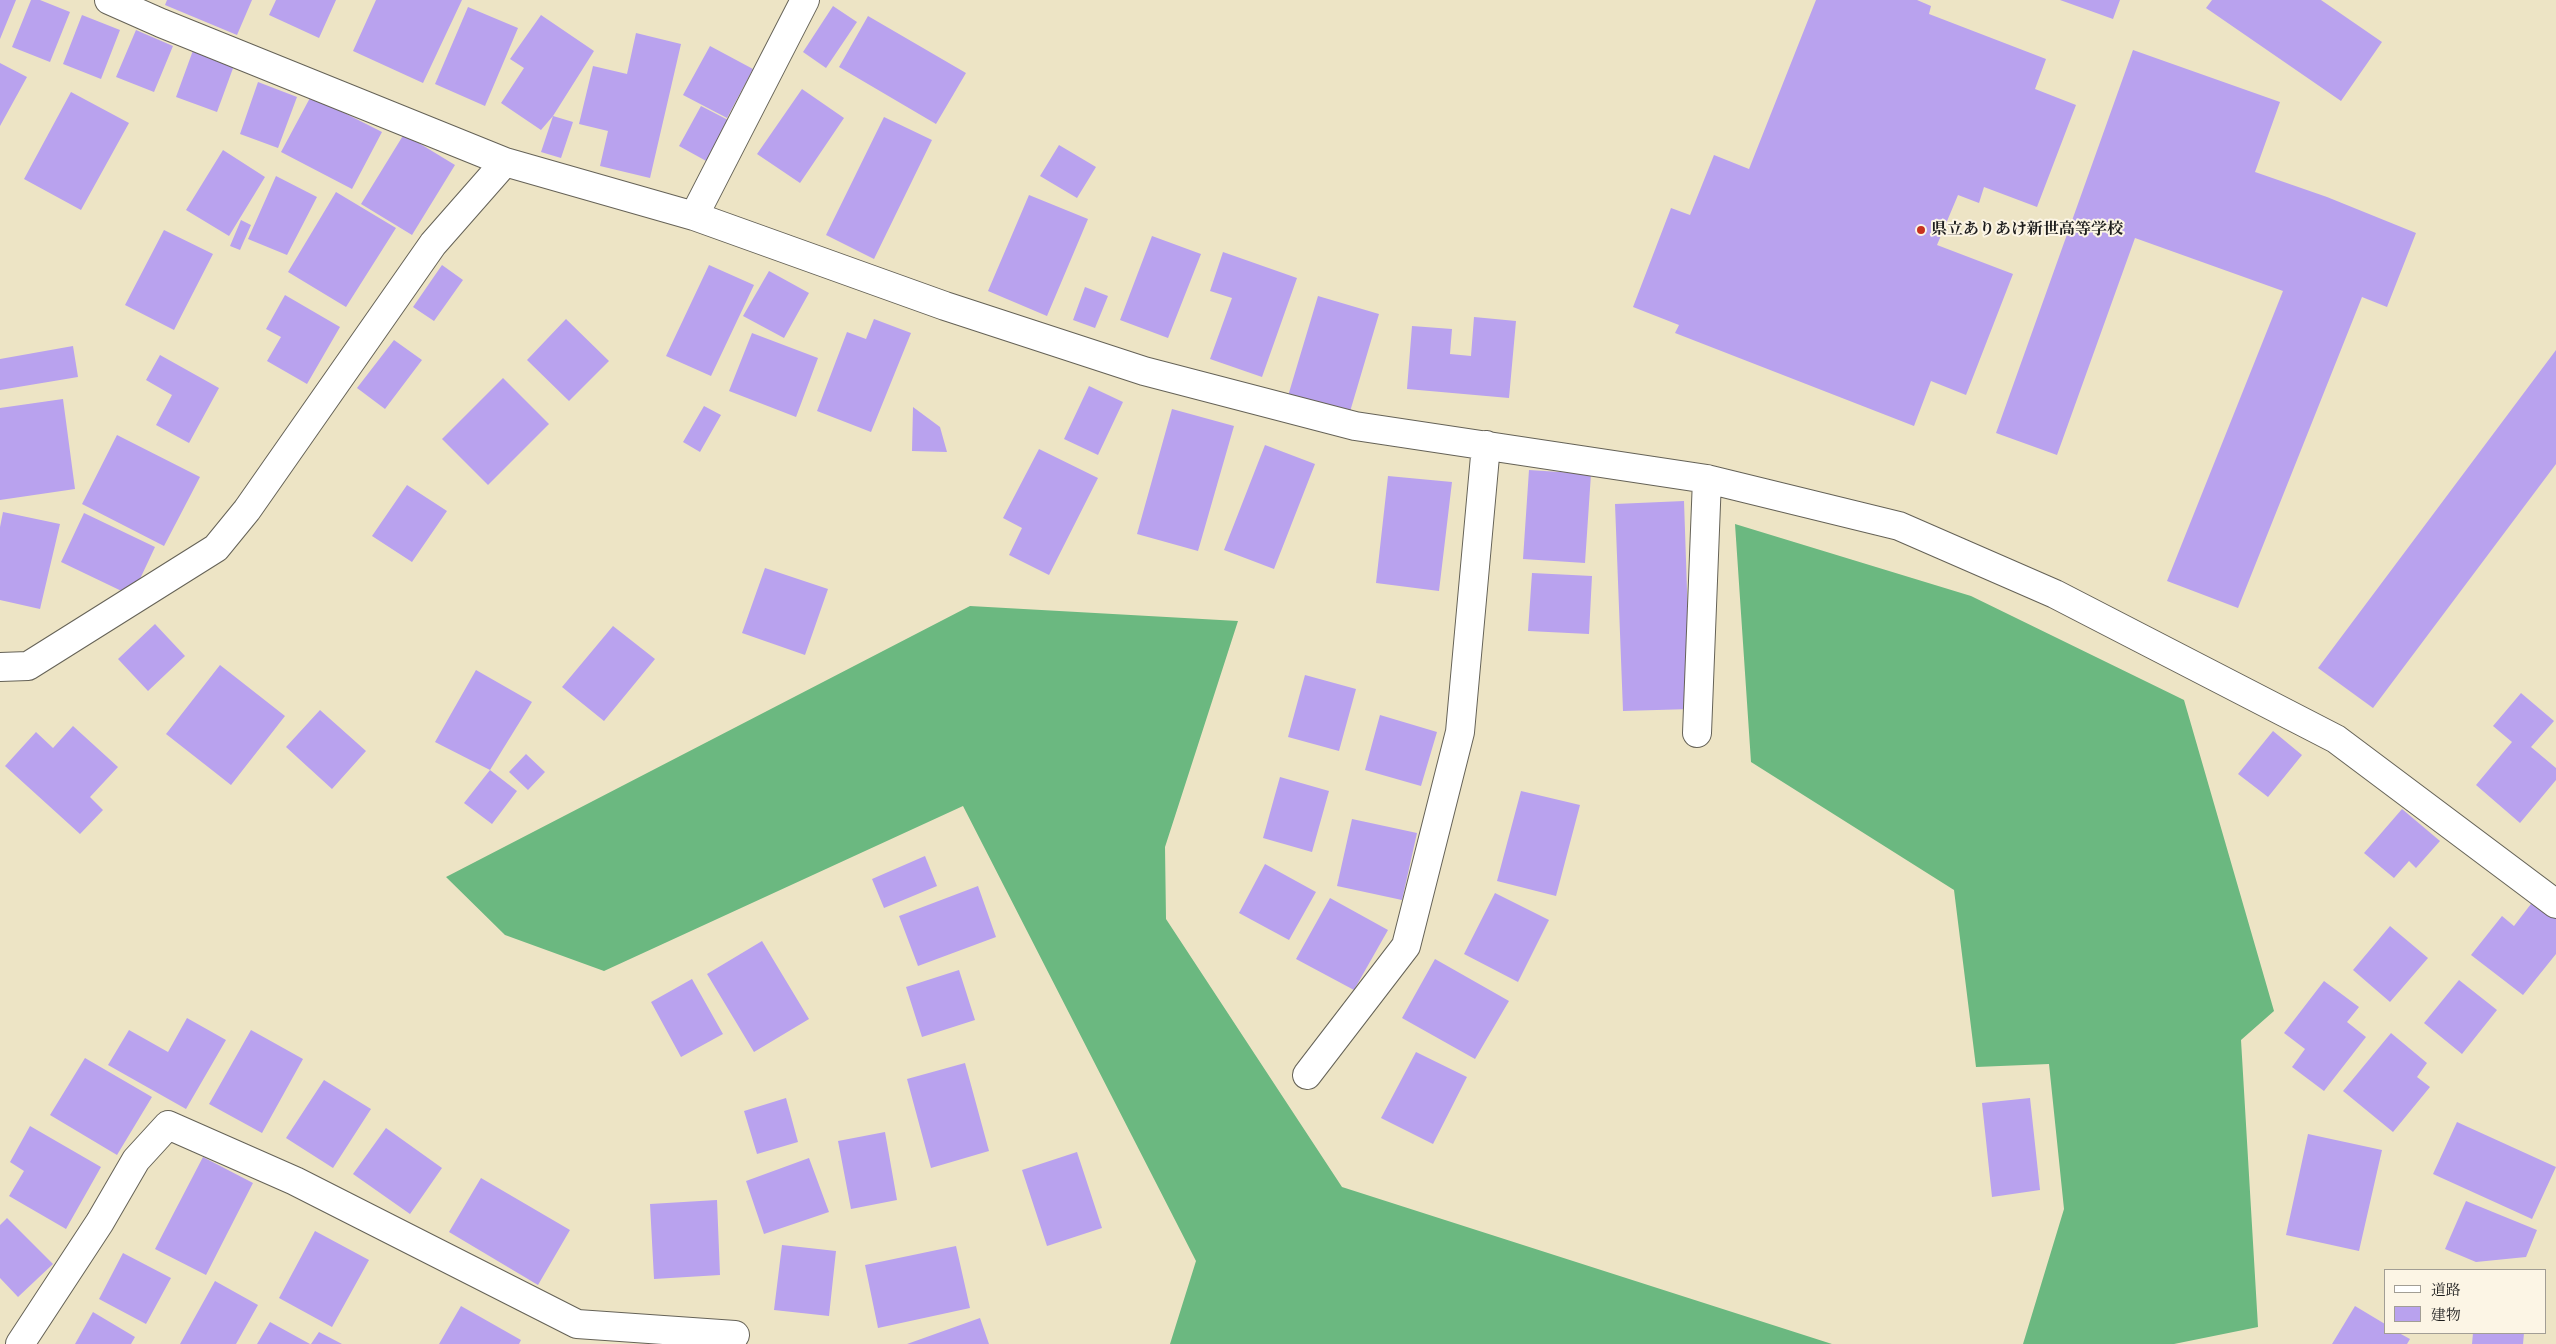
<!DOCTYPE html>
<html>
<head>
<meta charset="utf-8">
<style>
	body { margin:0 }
	#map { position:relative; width:2556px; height:1344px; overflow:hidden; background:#ede4c5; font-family:"Libre Bodoni","Noto Serif JP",serif }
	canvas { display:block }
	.legend { position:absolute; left:2384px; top:1269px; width:162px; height:65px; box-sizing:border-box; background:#fcf5e5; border:1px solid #a29e95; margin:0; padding:6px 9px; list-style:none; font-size:15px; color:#1c1c1c }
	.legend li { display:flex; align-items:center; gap:10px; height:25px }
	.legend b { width:25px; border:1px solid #a29e95 }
</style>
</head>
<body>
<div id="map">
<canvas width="2556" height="1344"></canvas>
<ul class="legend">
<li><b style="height:6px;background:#fff"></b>道路</li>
<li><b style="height:14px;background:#b9a2ee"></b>建物</li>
</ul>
</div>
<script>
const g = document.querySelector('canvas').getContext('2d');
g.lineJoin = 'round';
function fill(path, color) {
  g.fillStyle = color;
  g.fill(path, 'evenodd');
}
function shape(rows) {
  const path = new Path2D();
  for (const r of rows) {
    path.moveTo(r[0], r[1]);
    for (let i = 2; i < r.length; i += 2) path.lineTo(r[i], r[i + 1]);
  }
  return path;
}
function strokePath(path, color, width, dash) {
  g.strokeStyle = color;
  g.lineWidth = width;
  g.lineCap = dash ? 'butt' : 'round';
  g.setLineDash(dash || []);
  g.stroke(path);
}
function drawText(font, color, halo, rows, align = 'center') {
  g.font = font + ' "Libre Bodoni","Noto Serif JP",serif';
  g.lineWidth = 4;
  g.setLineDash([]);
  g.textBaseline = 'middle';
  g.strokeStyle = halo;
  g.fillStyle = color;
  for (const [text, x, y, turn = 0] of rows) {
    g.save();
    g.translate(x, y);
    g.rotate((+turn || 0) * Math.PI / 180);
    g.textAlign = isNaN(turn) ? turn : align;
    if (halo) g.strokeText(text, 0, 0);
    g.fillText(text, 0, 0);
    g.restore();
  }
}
fill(shape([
	[1735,524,1971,596,2184,700,2274,1011,2241,1040,2258,1327,2174,1344,2023,1344,2064,1209,2049,1064,1976,1067,1954,890,1751,762],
	[970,606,1238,621,1165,847,1166,919,1342,1187,1832,1344,1170,1344,1196,1261,963,806,604,971,505,935,446,877]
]), '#6bb880');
fill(shape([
	[0,0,16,0,0,39],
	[31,0,40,0,70,12,50,62,12,47],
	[167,0,252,0,237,35,165,5],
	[276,0,336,0,319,38,269,15],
	[376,0,462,0,423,83,353,51],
	[1816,0,1917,0,1931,6,1929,14,2046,59,2035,89,2076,105,2037,207,1984,187,1979,203,1958,195,1937,245,2013,274,1966,395,1931,381,1914,426,1675,333,1679,325,1633,307,1671,208,1690,215,1714,155,1749,169],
	[2060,0,2120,0,2113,19],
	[2212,0,2321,0,2382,42,2341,101,2206,8],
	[833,6,857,22,826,68,803,52],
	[468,7,518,28,485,106,435,84],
	[82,15,120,30,101,79,63,64],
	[541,15,594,51,553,116,573,122,561,158,541,152,553,116,541,130,501,103,524,68,510,59],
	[868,16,966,73,936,124,839,67],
	[136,30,173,46,154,92,116,77],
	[636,33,681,44,650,178,600,166,608,131,579,124,593,66,627,74],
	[195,45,236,60,217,112,176,97],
	[710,46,753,69,727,118,683,95],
	[2133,50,2280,102,2255,172,2327,197,2416,233,2387,307,2362,297,2238,608,2167,581,2283,291,2135,238,2057,455,1996,433],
	[0,63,27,77,0,126],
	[258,82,297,97,278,148,240,134],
	[802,89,844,118,800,183,757,154],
	[71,92,129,123,81,210,24,179],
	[311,96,382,132,352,189,281,152],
	[701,106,730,121,708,162,679,146],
	[884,117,932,140,874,259,826,235],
	[404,134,455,165,412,235,361,204],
	[1059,145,1096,167,1077,198,1040,176],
	[223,150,265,177,229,236,186,210],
	[276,176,317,197,287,255,248,239],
	[336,192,396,228,346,307,288,272],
	[1029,195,1088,219,1047,316,988,291],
	[241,220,251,225,240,250,230,246],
	[164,230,213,254,174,330,125,305],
	[1152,236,1201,254,1168,338,1120,320],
	[1223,252,1297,278,1262,377,1210,359,1232,298,1210,291],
	[442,265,463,280,434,321,413,307],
	[709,265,754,285,711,376,666,356],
	[769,271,809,293,784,338,743,316],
	[1085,287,1108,296,1095,328,1073,320],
	[285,295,340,327,307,384,267,361,281,337,266,329],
	[1318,296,1379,314,1349,415,1288,396],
	[1474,317,1516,321,1509,398,1407,389,1412,326,1452,329,1450,354,1471,356],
	[566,319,609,361,569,401,527,360],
	[874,319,911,333,871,432,817,411,847,332,866,339],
	[752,333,818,358,796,417,729,391],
	[394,340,422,360,385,409,357,388],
	[73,346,78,377,0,390,0,359],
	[2556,350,2556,464,2373,708,2318,668],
	[160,355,219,388,189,443,156,425,172,395,146,380],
	[503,378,549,424,488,485,442,439],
	[1089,386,1123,402,1098,455,1064,439],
	[63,399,75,489,0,500,0,408],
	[704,406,721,415,700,452,683,442],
	[913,407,940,427,947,452,912,451],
	[1172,409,1234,426,1198,551,1137,534],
	[117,435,200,477,164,546,82,504],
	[1265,445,1315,464,1274,569,1224,550],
	[1039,449,1098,478,1049,575,1009,555,1022,528,1003,518],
	[1529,470,1591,474,1585,563,1523,559],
	[1388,476,1452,482,1439,591,1376,583],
	[407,485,447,511,412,562,372,536],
	[1684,501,1691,709,1623,711,1615,504],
	[3,512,60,524,40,609,0,600,0,527],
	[84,513,155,547,132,596,61,562],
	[765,568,828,589,805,655,742,633],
	[1532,573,1592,576,1589,634,1528,631],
	[155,624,185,656,148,691,118,659],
	[613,626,655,659,604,721,562,687],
	[220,665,285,716,231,785,166,734],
	[476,670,532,702,490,770,435,742],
	[1305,675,1356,689,1339,751,1288,737],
	[2521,693,2554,721,2531,747,2556,768,2556,780,2520,823,2476,785,2512,742,2493,726],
	[320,710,366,751,332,789,286,747],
	[1380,715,1437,732,1421,786,1365,770],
	[73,726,118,767,90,797,103,810,80,834,5,766,36,732,53,748],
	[2273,731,2302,755,2268,797,2238,774],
	[526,754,545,772,528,790,509,772],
	[490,770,517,791,492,824,464,803],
	[1280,777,1329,791,1312,852,1263,838],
	[1521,791,1580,805,1556,896,1497,881],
	[2402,809,2440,841,2416,868,2409,861,2394,878,2364,853],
	[1352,819,1417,833,1402,900,1337,886],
	[925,856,937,886,884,908,872,879],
	[1265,864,1316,892,1289,940,1239,913],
	[978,886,996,937,918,966,899,916],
	[1495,893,1549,920,1518,982,1464,954],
	[1330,898,1388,930,1354,990,1296,959],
	[2534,900,2556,917,2556,954,2523,995,2471,955,2502,916,2514,926],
	[2390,926,2428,958,2390,1002,2353,970],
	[762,941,809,1019,754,1052,707,974],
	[1435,959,1509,1001,1475,1059,1402,1018],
	[959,970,975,1020,922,1037,906,987],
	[692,979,723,1034,681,1057,651,1002],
	[2459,980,2497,1010,2462,1054,2424,1023],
	[2324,981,2359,1007,2347,1022,2366,1037,2324,1091,2292,1067,2305,1049,2284,1033],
	[187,1018,226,1040,186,1109,108,1065,129,1030,168,1052],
	[251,1030,303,1059,262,1133,209,1104],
	[2391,1033,2427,1063,2417,1077,2430,1087,2393,1132,2343,1091],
	[1416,1052,1467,1077,1433,1144,1381,1118],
	[85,1058,152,1097,117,1155,50,1115],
	[965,1063,989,1151,931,1168,907,1079],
	[324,1080,371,1109,333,1168,286,1138],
	[786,1098,798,1142,757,1154,744,1111],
	[2030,1098,2040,1190,1992,1197,1982,1103],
	[2457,1122,2556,1167,2532,1219,2433,1174],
	[30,1126,101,1167,66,1229,9,1196,24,1171,10,1162],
	[386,1128,442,1168,410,1214,353,1174],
	[885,1132,897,1200,851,1209,838,1141],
	[2308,1134,2382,1150,2359,1251,2286,1235],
	[1077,1152,1102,1228,1047,1246,1022,1170],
	[203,1157,253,1183,206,1275,155,1249],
	[809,1158,829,1212,764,1234,746,1181],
	[481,1178,570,1230,538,1285,449,1232],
	[717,1200,720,1275,654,1279,650,1204],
	[2466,1201,2537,1230,2526,1257,2476,1262,2445,1249],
	[7,1218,53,1264,18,1297,0,1278,0,1225],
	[315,1231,369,1260,332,1327,279,1298],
	[782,1245,836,1251,829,1316,774,1310],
	[956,1246,970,1308,878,1328,865,1265],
	[123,1253,171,1278,146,1324,99,1299],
	[215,1281,258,1305,236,1344,180,1344],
	[461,1306,521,1340,519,1344,439,1344],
	[2355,1306,2385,1324,2385,1333,2399,1333,2410,1339,2407,1344,2332,1344],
	[93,1312,135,1337,131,1344,75,1344],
	[980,1318,989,1344,907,1344],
	[270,1322,310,1344,257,1344],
	[319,1332,342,1344,311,1344],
	[2473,1333,2524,1333,2523,1344,2472,1344]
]), '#b9a2ee');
const minor = shape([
	[109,0,161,23,505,162,694,216,945,306,1144,371,1355,426,1707,479,1899,526,2055,594,2336,739,2556,904],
	[694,216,805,0],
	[0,667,28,666,216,548,247,510,433,244,505,162],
	[1697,733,1707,479],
	[1307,1075,1406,946,1460,732,1486,445],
	[20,1344,100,1222,136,1160,168,1125,295,1181,577,1324,735,1335]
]);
strokePath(minor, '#656257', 30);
strokePath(minor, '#fff', 28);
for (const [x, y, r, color] of [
	[1921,230,5,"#c8321e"]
]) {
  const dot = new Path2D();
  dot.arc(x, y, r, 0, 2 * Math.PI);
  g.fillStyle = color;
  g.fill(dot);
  strokePath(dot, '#fcf5e5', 2);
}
drawText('bold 16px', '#1c1c1c', '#fcf5e5', [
	["県立ありあけ新世高等学校",1931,230]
], 'left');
</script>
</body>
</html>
